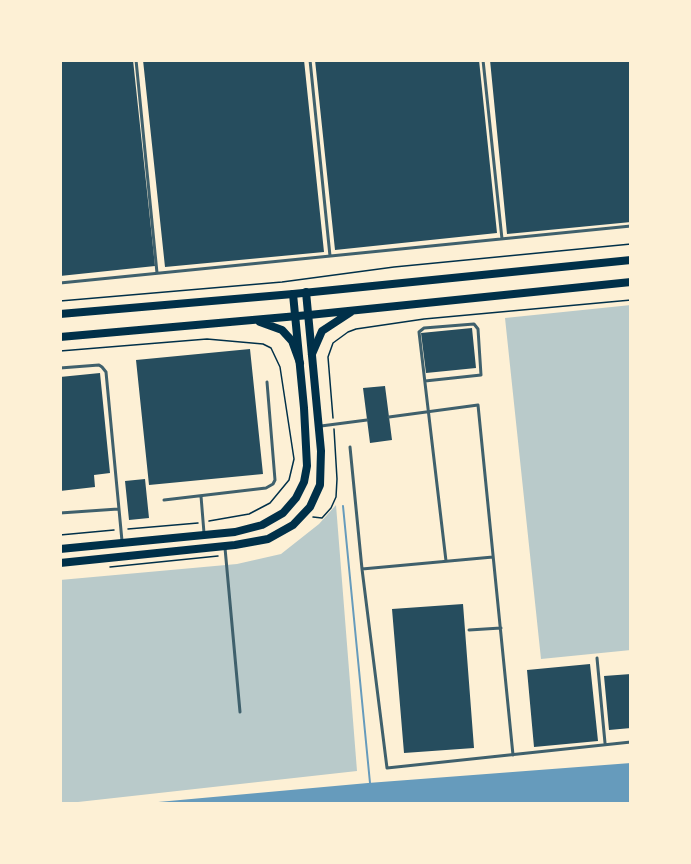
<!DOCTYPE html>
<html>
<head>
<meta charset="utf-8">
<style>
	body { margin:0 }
	#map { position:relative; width:691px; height:864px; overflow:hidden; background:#fdf0d5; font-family:Poppins,sans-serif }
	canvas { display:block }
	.frame { position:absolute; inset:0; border:62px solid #fdf0d5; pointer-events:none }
</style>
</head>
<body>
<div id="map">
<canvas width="691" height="864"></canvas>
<div class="frame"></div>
</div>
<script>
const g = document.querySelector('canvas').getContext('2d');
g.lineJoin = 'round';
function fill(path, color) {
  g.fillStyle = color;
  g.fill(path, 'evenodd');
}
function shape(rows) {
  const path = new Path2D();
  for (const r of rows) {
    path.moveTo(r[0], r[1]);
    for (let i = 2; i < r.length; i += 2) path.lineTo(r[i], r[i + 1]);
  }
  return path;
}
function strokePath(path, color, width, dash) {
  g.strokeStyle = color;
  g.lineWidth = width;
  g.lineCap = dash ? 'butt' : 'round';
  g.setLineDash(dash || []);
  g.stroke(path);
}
fill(shape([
	[631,305,631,650,541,659,505,318],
	[336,505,357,771,60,804,60,580,237,564,281,554,319,524]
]), '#b9caca');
fill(shape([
	[631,763,631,804,136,804,368,783]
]), '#669bbc');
strokePath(shape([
	[343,506,370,783]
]), '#669bbc', 2);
fill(shape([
	[73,60,133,60,155,266,60,276,60,61],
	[143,60,304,60,324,252,165,267],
	[315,60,479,60,497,233,335,250],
	[490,60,631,60,631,222,507,234],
	[472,328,476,368,426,373,421,333],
	[250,349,263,474,149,485,136,360],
	[100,373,110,473,94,475,95,487,60,491,60,377],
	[385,386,392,440,370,443,363,388],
	[145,479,149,518,129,520,125,481],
	[463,604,474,748,404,753,392,609],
	[590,664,598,741,534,747,527,670],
	[631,674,631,728,609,730,604,676]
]), '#264d5e');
strokePath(shape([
	[60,301,282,282,394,267,631,244],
	[60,351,207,339,263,344,271,348,280,367,294,459,289,480,270,503,249,514,209,521],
	[333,418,328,357,333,343,348,332,356,329,424,319,631,300],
	[313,517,322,518,331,508,336,497,337,479,334,429],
	[128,529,198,523],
	[60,535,114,530],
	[110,567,218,556]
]), '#003049', 1.5);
strokePath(shape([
	[136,60,157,273],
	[310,60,330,256],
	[483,60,502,239],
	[60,283,631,226],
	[60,368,99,365,102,367,106,372,122,541],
	[425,381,481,375,478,329,474,324,424,328,419,332,446,561],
	[389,417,478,405,513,755],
	[321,426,367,420],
	[350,447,362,569,387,768,631,742],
	[201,496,204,533],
	[164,500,266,488,273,484,275,480,267,382],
	[60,513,118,509],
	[225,548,240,712],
	[362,569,493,557],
	[469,630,501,628],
	[597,658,605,743]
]), '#3f606c', 3);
strokePath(shape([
	[60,549,235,532,262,525,283,513,296,498,304,482,307,466,304,408,293,294],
	[60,563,235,545,268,539,293,525,310,507,320,485,321,451,306,292]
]), '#003049', 8);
strokePath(shape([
	[60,314,293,294,631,260],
	[260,322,282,330,292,341,300,363],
	[60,337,309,315,631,282],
	[312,354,322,331,351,312]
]), '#003049', 8);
</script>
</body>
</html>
